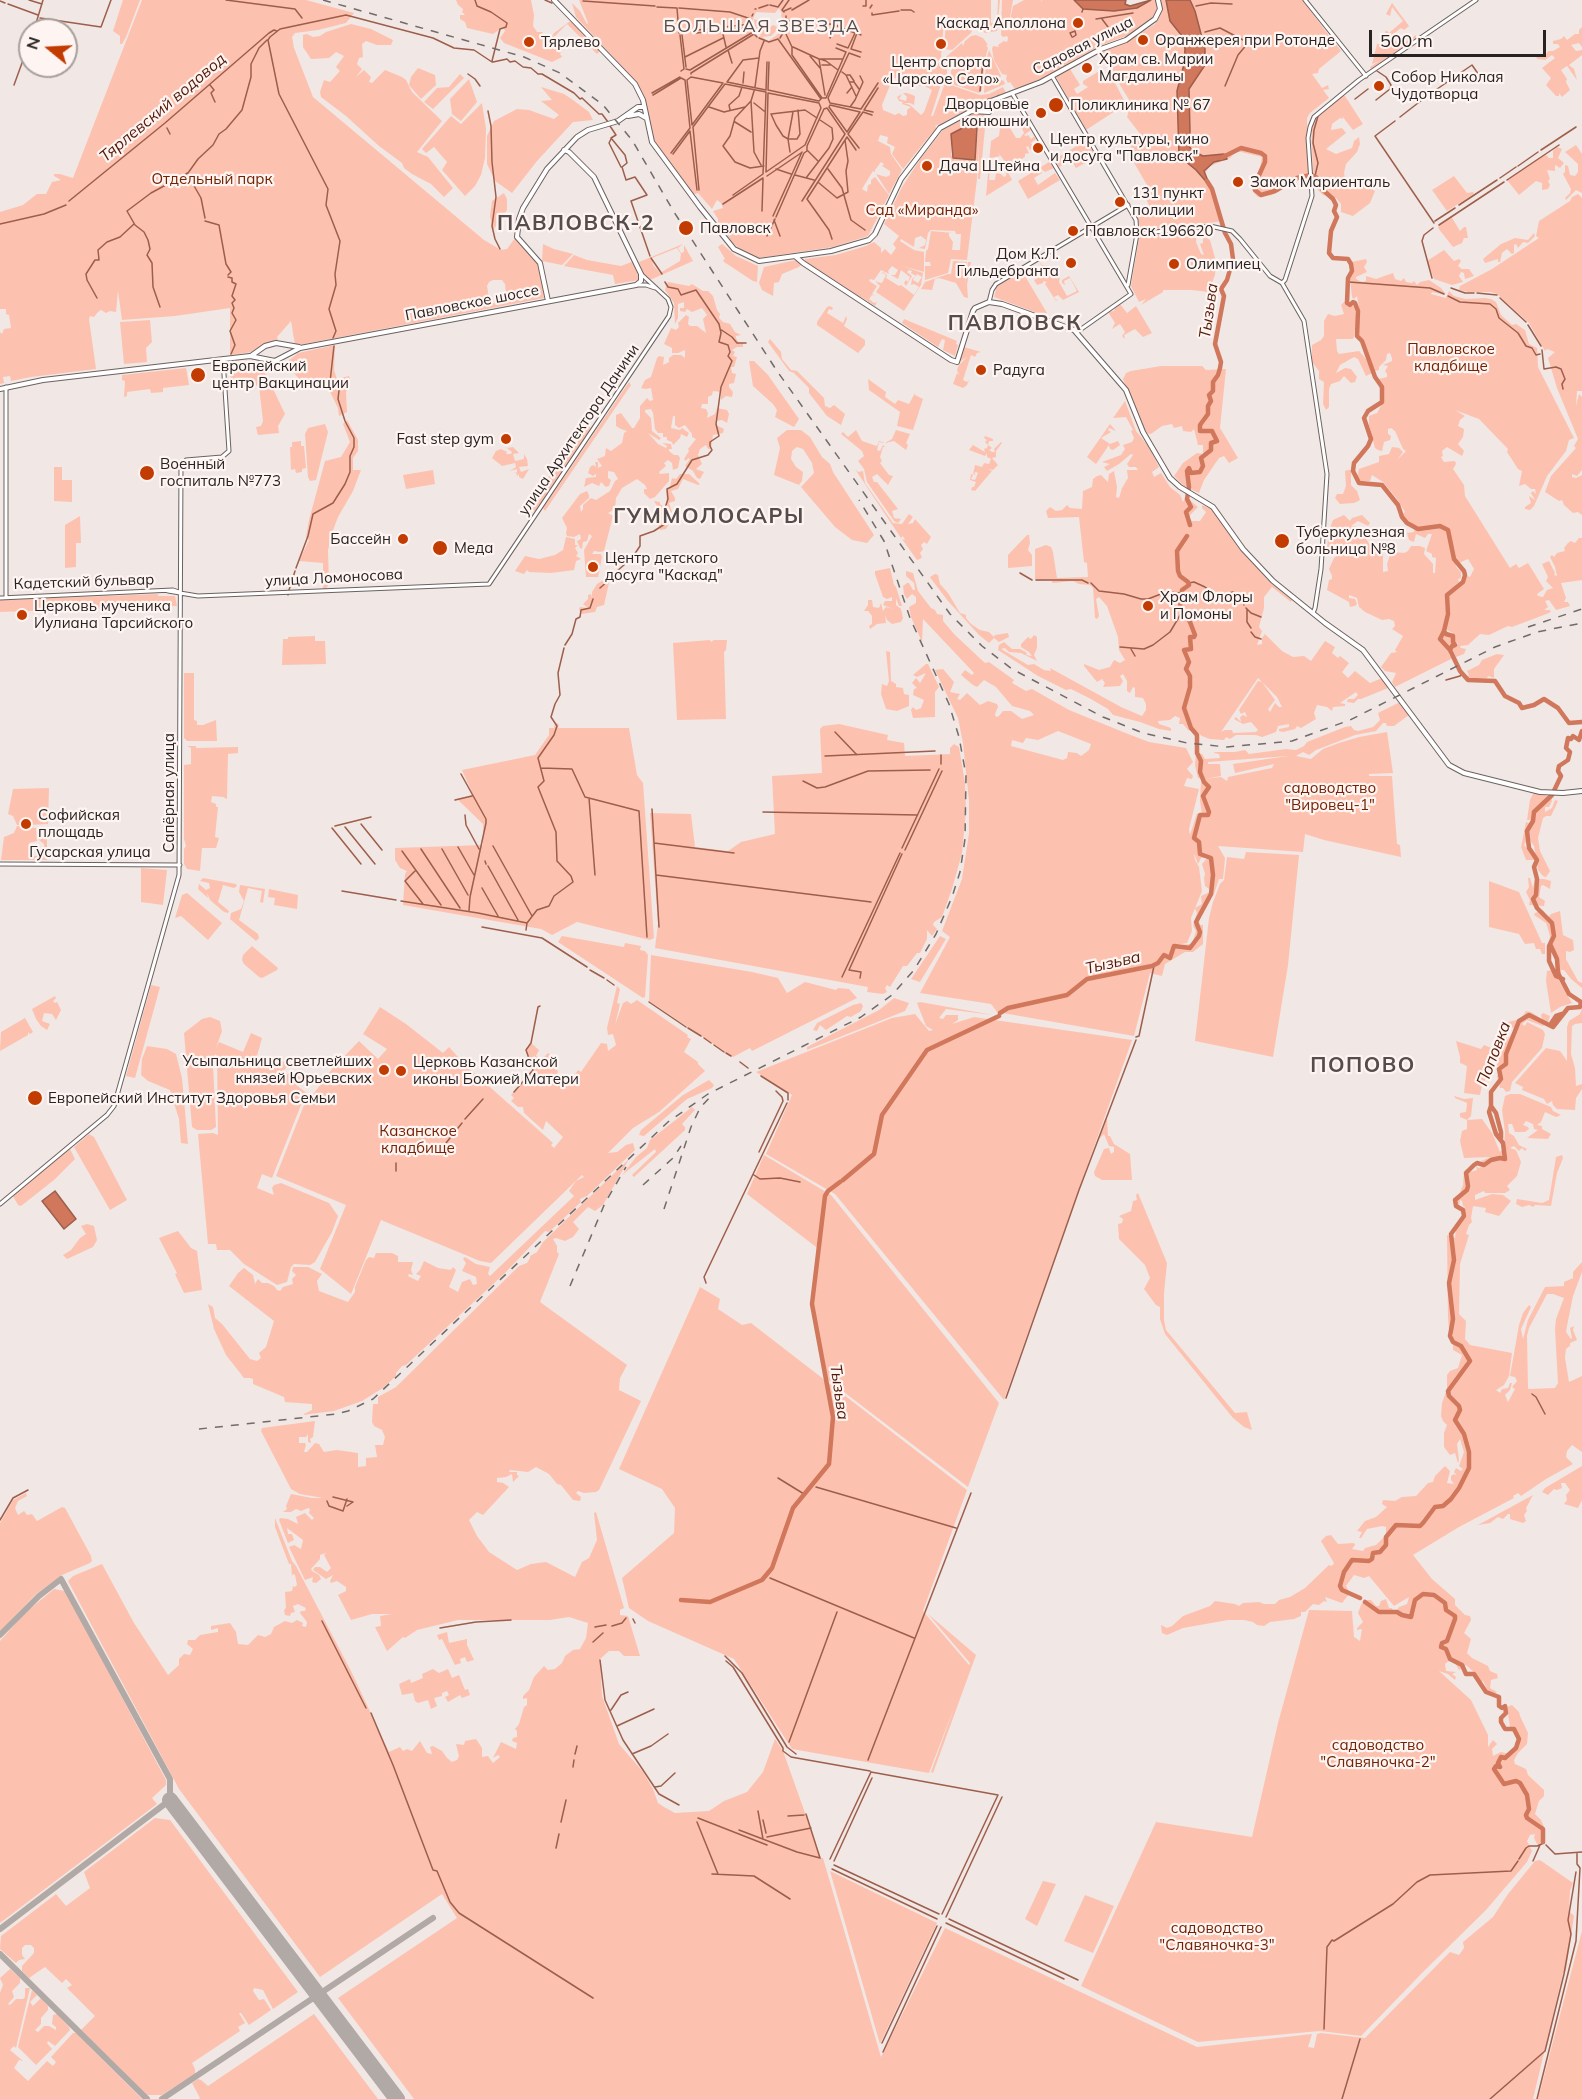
<!DOCTYPE html>
<html>
<head>
<meta charset="utf-8">
<style>
	body { margin:0 }
	#map { position:relative; width:1582px; height:2099px; overflow:hidden; background:#f1e7e4; font-family:Mulish,sans-serif }
	canvas { display:block }
	.north { position:absolute; left:18px; top:18px; width:60px; height:60px; box-sizing:border-box; background:#fef4f1; border:2px solid #a8a09e; border-radius:50%; rotate:288deg; font-size:16px; font-weight:700; line-height:24px; text-align:center; color:#272322 }
	.north::after { content:''; display:block; margin:auto; width:21px; height:27px; background:#c23b00; clip-path:polygon(50% 0,100% 100%,50% 72%,0 100%) }
	.scale { position:absolute; left:1369px; top:30px; width:177px; height:27px; box-sizing:border-box; border:3px solid #272322; border-top:0; padding-left:8px; font-size:18px; line-height:21px; white-space:nowrap; color:#272322; -webkit-text-stroke:4px #fef4f1; paint-order:stroke }
</style>
</head>
<body>
<div id="map">
<canvas width="1582" height="2099"></canvas>
<div class="north">N</div>
<div class="scale">500 m</div>
</div>
<script>
const g = document.querySelector('canvas').getContext('2d');
g.lineJoin = 'round';
function fill(path, color) {
  g.fillStyle = color;
  g.fill(path, 'evenodd');
}
function shape(rows) {
  const path = new Path2D();
  for (const r of rows) {
    path.moveTo(r[0], r[1]);
    for (let i = 2; i < r.length; i += 2) path.lineTo(r[i], r[i + 1]);
  }
  return path;
}
function strokePath(path, color, width, dash) {
  g.strokeStyle = color;
  g.lineWidth = width;
  g.lineCap = dash ? 'butt' : 'round';
  g.setLineDash(dash || []);
  g.stroke(path);
}
function drawText(font, color, halo, rows, align = 'center') {
  g.font = font + ' Mulish,sans-serif';
  g.lineWidth = 4.5;
  g.setLineDash([]);
  g.textBaseline = 'middle';
  g.strokeStyle = halo;
  g.fillStyle = color;
  for (const [text, x, y, turn = 0] of rows) {
    g.save();
    g.translate(x, y);
    g.rotate((+turn || 0) * Math.PI / 180);
    g.textAlign = isNaN(turn) ? turn : align;
    if (halo) g.strokeText(text, 0, 0);
    g.fillText(text, 0, 0);
    g.restore();
  }
}
fill(shape([
	[123,0,140,0,126,37,122,44,120,44,120,36,113,31],
	[142,0,306,0,354,13,346,23,318,30,295,33,292,37,294,48,313,97,484,240,501,250,507,249,515,238,540,267,544,298,299,345,295,345,291,321,277,337,278,340,264,344,252,352,230,355,230,308,175,316,122,320,118,291,116,312,110,311,106,313,101,310,98,312,94,317,90,316,89,319,96,369,31,377,11,381,10,376,3,377,4,383,0,384,0,332,2,334,4,329,11,328,9,315,6,314,6,309,0,309,0,212,23,205,37,194,46,194,52,182,61,180,54,176,54,174,60,174,73,178],
	[493,280,502,280,505,284,507,302,490,303,487,286,489,282],
	[456,0,531,0,534,15,533,26,537,32,543,32,542,34,545,38,551,38,554,33,569,22,572,21,600,51,597,54,567,24,552,39,562,50,560,54,562,57,552,62,504,43,500,38,505,31,503,27,493,34,467,28,465,22,460,19,460,15,465,15,462,12,463,9,458,5],
	[579,0,991,0,991,23,997,23,998,0,1000,0,997,31,985,33,974,24,971,33,952,50,944,49,946,22,965,27,944,21,941,57,936,64,941,62,947,70,947,76,949,74,951,76,951,71,958,61,951,67,946,57,962,43,963,46,965,41,971,36,976,35,983,38,988,45,986,45,988,48,985,59,982,90,979,93,937,79,941,84,931,116,933,116,945,83,980,95,989,94,1003,87,1006,93,983,101,984,102,944,122,938,127,939,124,935,126,937,129,905,170,934,130,903,169,892,154,895,147,887,143,888,137,880,135,878,141,890,147,891,154,902,170,889,194,876,174,886,177,890,175,890,171,882,166,884,164,881,162,875,170,875,172,873,171,862,189,867,192,868,185,871,184,871,180,875,177,889,195,868,236,833,247,759,258,742,251,733,243,718,222,718,219,713,211,723,208,721,203,717,200,712,209,698,193,692,195,657,146,651,132,646,102,640,88,629,74,576,17,572,3,580,11,587,24,588,23],
	[779,8,782,14,781,15,785,30,781,29,777,35,768,41,762,37,771,36,779,28,773,25,769,28,770,32,768,33,768,29,764,26,763,22,754,19,755,28,761,36,758,37,753,25,753,19,756,12,775,13],
	[897,74,909,78,917,86,923,85,932,90,924,112,921,115,910,105,904,103,910,103,914,105,915,96,907,93,903,93,907,97,906,101,899,99,902,94,897,97,899,101,903,102,902,104,911,107,907,110,907,115,903,116,899,113,895,115,883,110,882,105,893,78,896,78],
	[1002,0,1013,0,1007,34,1013,6,1024,0,1041,0,1042,2,1042,0,1074,0,1083,9,1114,11,1137,8,1151,0,1152,2,1152,0,1156,0,1157,11,1155,17,1129,35,1099,46,1073,61,1101,46,1129,36,1123,40,1033,83,1015,89,1010,82,1008,83,1006,79,1007,75,1002,74,994,60,992,49,993,46,999,47,998,45,1004,41,1007,42,1008,38,1007,36,1003,37,1001,35],
	[1161,0,1303,0,1349,58,1308,8,1341,51,1319,69,1318,73,1312,74,1322,88,1328,85,1329,89,1323,90,1329,98,1310,113,1307,118,1307,159,1310,178,1302,178,1272,195,1258,197,1253,192,1252,186,1260,167,1262,157,1237,151,1230,158,1210,166,1204,175,1212,189,1223,221,1161,230,1145,231,1141,228,1135,216,1150,207,1145,197,1151,192,1133,161,1136,157,1129,143,1141,135,1127,117,1131,103,1100,52,1125,43,1155,24,1161,13],
	[1392,3,1409,26,1404,30,1401,28,1393,34,1393,38,1399,46,1392,51,1416,35,1417,38,1371,69,1370,67,1379,61,1372,64,1377,44,1383,44,1382,49,1384,47,1390,48,1392,40,1384,37,1386,30,1389,33,1403,21,1392,7,1390,16,1386,14],
	[351,24,371,29,393,40,391,45,377,45,366,41,362,44,363,57,359,58,357,64,362,69,356,77,364,70,371,77,369,82,372,83,385,70,402,77,406,80,412,92,442,121,417,152,428,157,453,188,444,197,431,184,412,174,404,168,402,163,379,146,346,116,321,97,320,92,324,80,330,82,340,71,336,67,344,56,336,52,329,58,311,59,303,47,303,35,307,34,313,37,320,36,326,32],
	[1582,27,1582,47,1579,43,1571,45,1576,51,1582,50,1582,55,1569,65,1574,69,1577,80,1567,66,1561,70,1567,79,1566,82,1570,90,1562,97,1559,93,1559,96,1556,96,1546,85,1551,78,1542,68,1555,58,1552,55,1545,60,1537,59,1536,56,1541,54,1545,56,1548,51,1553,51,1560,47,1558,44,1553,44,1553,41,1561,39,1564,36,1567,40,1575,34,1579,34,1579,30],
	[989,50,1001,76,999,79,1004,81,1005,84,984,93,986,61],
	[1106,67,1098,74,1102,83,1100,74,1104,81,1109,78,1110,80,1113,79,1126,104,1086,130,1056,77,1070,69,1080,85,1074,89,1077,94,1088,87,1083,84,1083,81],
	[418,68,435,75,436,85,421,99,409,85,411,77],
	[460,74,464,78,433,109,424,102,437,88,449,87],
	[469,79,477,102,461,121,452,114,450,99],
	[541,87,564,94,573,100,589,112,593,120,573,122,537,161,512,193,495,181,487,164,487,136,494,121,517,109,529,110,554,119,559,115,541,101,552,100],
	[1342,95,1345,96,1363,124,1353,130,1342,116,1343,119,1340,118,1332,124,1331,130,1342,128,1346,133,1326,149,1336,154,1352,148,1354,141,1359,137,1360,144,1357,152,1346,164,1344,173,1346,184,1353,189,1367,186,1375,191,1370,203,1353,216,1341,212,1341,204,1336,198,1323,195,1315,187,1313,173,1311,125,1316,115],
	[482,103,486,129,485,158,481,175,475,186,465,196,442,170,447,162,434,147,426,153,422,149,451,116,461,124],
	[974,113,983,113,986,118,980,179,978,179,979,144,977,179,967,260,951,259,948,273,925,280,925,266,931,266,930,262,925,262,926,251,928,249,931,231,953,233,949,233,949,236,953,242,952,250,960,250,961,234,956,234,955,231,931,230,928,233,925,249,919,248,925,245,926,240,921,236,915,238,914,247,901,239,900,241,914,250,924,252,924,272,902,266,923,273,921,285,904,311,876,292,880,286,876,282,877,280,877,282,882,283,886,275,883,273,881,274,883,272,887,275,886,278,899,286,901,285,914,295,919,287,914,284,911,285,912,279,914,277,913,280,918,283,922,277,917,274,916,276,911,273,912,271,909,270,907,272,912,276,906,286,904,283,906,280,908,282,910,277,901,270,898,279,891,275,895,275,898,270,892,266,888,271,889,274,881,270,874,280,870,279,869,281,877,286,872,294,875,296,872,295,869,299,874,303,877,302,875,306,861,297,860,299,839,285,847,288,831,278,837,284,804,262,805,259,836,255,866,246,874,242,881,248,881,253,885,249,891,255,896,248,893,244,899,236,884,224,902,187,921,158,943,130],
	[972,123,977,125,978,130,975,160,954,159,951,155,952,133],
	[1023,117,1031,130,1024,135,1026,136,1028,135,1031,139,1034,137,1033,135,1036,139,1031,143,1034,147,1030,150,1028,146,1026,147,1029,153,1025,154,1025,157,1009,167,997,151,1000,156,991,158,989,180,995,180,996,173,1001,174,1004,177,1006,176,1007,170,1012,180,986,196,991,141,999,136,1000,128,1007,123,1016,138,1020,138,1024,133,1019,121],
	[1087,140,1096,157,1076,168,1071,160,1059,167,1055,159],
	[1576,145,1582,154,1582,193,1576,190,1566,200,1565,198,1570,193,1571,189,1563,174,1565,172,1565,165,1568,166,1570,175,1575,176,1578,172,1578,164,1565,152],
	[1557,147,1562,149,1558,158,1564,163,1560,168,1555,165,1555,171,1547,170,1550,179,1548,181,1550,185,1548,189,1542,190,1542,183,1536,181,1519,195,1507,180,1545,154,1549,158,1553,158,1553,151],
	[1049,162,1054,168,1045,172,1041,169,1040,170,1042,173,1034,178,1038,185,1055,173,1060,180,1028,199,1018,181],
	[1454,176,1467,193,1473,192,1474,194,1447,211,1432,190],
	[504,193,507,199,507,210,493,230,490,216,492,201],
	[1578,194,1582,198,1582,391,1577,391,1576,406,1579,394,1582,397,1582,470,1577,476,1572,474,1572,477,1576,478,1582,475,1582,515,1578,512,1573,513,1564,505,1562,500,1559,501,1545,492,1551,476,1576,448,1574,446,1578,439,1557,388,1548,358,1555,352,1547,349,1545,351,1529,323,1497,294,1491,292,1468,292,1459,290,1460,286,1492,269,1539,238,1536,236,1539,221,1570,201,1572,197],
	[1451,216,1460,231,1464,227,1466,227,1468,238,1464,238,1462,243,1453,247,1438,228,1439,225],
	[1197,231,1196,242,1201,254,1204,255,1200,244,1203,243,1203,236,1210,240,1215,258,1213,260,1216,265,1215,275,1209,290,1208,292,1192,290,1163,290,1163,292,1141,305,1146,299,1139,302,1131,286,1139,238,1142,236],
	[1534,233,1535,236,1528,243,1523,242,1518,248,1516,244,1514,245,1514,253,1512,254,1507,249,1502,253,1500,262,1498,262,1498,259,1485,263,1483,259,1501,244,1515,238,1528,240],
	[543,244,554,249,573,254,562,265,542,261],
	[683,244,678,248,681,253,684,252,684,245,693,261,650,280,643,273,639,262],
	[677,248,681,254,680,261,660,273,653,265,652,258],
	[722,244,736,256,758,266,757,282,753,281,724,262,723,260,725,259,718,247],
	[1444,250,1454,261,1459,259,1461,261,1458,266,1462,269,1469,269,1474,276,1465,279,1464,273,1461,272,1459,276,1463,282,1452,285,1434,279,1427,261],
	[574,255,587,260,621,266,634,261,639,280,615,284,613,275,564,266],
	[1366,259,1367,262,1364,267,1367,272,1356,277,1356,279,1362,282,1366,281,1366,276,1376,279,1393,273,1395,279,1401,281,1404,278,1406,282,1412,283,1414,281,1417,285,1420,282,1429,280,1441,288,1445,293,1445,295,1432,292,1431,294,1446,298,1449,291,1454,296,1466,299,1485,298,1491,299,1496,302,1501,315,1512,325,1516,324,1525,330,1529,344,1537,348,1538,367,1574,438,1569,440,1566,451,1547,476,1534,506,1530,510,1525,509,1525,507,1531,503,1529,496,1535,500,1531,493,1533,491,1536,494,1535,489,1531,489,1525,484,1519,486,1522,471,1518,469,1507,452,1508,449,1479,419,1455,410,1465,416,1460,420,1458,426,1464,429,1463,437,1458,444,1464,451,1462,456,1447,447,1442,451,1443,456,1441,457,1444,462,1455,461,1456,464,1453,469,1464,485,1465,496,1510,568,1516,564,1519,568,1528,563,1544,589,1537,594,1538,596,1543,597,1547,590,1553,588,1546,581,1548,577,1542,564,1549,561,1555,573,1554,575,1557,576,1555,567,1550,557,1552,555,1554,557,1557,553,1565,551,1564,548,1568,543,1571,541,1575,543,1579,538,1582,538,1582,580,1561,583,1566,598,1564,602,1568,602,1570,606,1556,610,1549,600,1545,601,1548,607,1544,610,1549,610,1551,611,1549,613,1512,627,1508,626,1489,635,1480,634,1468,645,1460,646,1461,648,1466,649,1464,654,1456,657,1452,648,1457,646,1458,643,1454,642,1453,633,1445,629,1450,614,1448,610,1449,595,1463,584,1465,575,1470,577,1474,569,1468,559,1459,563,1457,559,1453,558,1457,568,1461,572,1461,578,1458,579,1459,582,1445,594,1446,612,1443,630,1445,633,1452,637,1451,644,1449,648,1449,655,1453,658,1395,687,1392,682,1396,673,1385,671,1381,667,1391,653,1397,652,1395,650,1403,636,1392,629,1395,626,1394,621,1389,619,1382,620,1365,612,1359,607,1357,598,1349,595,1349,598,1355,599,1357,604,1355,606,1350,607,1349,602,1327,590,1329,580,1332,579,1332,576,1329,569,1334,558,1338,555,1339,551,1335,547,1327,549,1329,530,1333,520,1344,515,1350,521,1352,518,1362,515,1370,523,1368,526,1358,521,1351,526,1359,527,1373,550,1383,552,1383,572,1388,571,1387,564,1390,555,1393,552,1404,553,1408,551,1411,546,1420,546,1425,548,1424,554,1433,564,1433,573,1435,573,1436,558,1432,557,1432,554,1426,551,1432,534,1428,534,1425,538,1416,534,1414,542,1409,540,1407,533,1414,532,1414,526,1404,518,1402,515,1405,512,1397,499,1383,482,1372,475,1370,481,1360,481,1357,478,1359,469,1379,462,1379,456,1389,454,1392,447,1399,448,1403,452,1397,460,1406,451,1403,449,1395,431,1391,428,1388,429,1388,434,1391,436,1390,440,1384,442,1382,451,1378,450,1375,448,1369,426,1369,416,1377,413,1383,402,1383,386,1379,379,1387,377,1387,374,1385,371,1388,366,1383,365,1392,361,1392,358,1390,353,1387,354,1386,360,1379,367,1379,370,1375,371,1363,341,1358,336,1360,313,1357,296,1354,299,1352,297,1350,278,1353,268,1351,262],
	[796,260,802,264,799,267,782,274,779,282,774,283,773,296,762,290,759,283,764,267],
	[953,261,967,262,965,285,968,262,971,262,967,285,968,298,964,297,956,283,939,278,935,279,932,290,921,289,925,282,948,274,951,274],
	[1039,261,1042,265,1049,266,1052,270,1048,273,1049,274,1054,272,1057,277,1060,277,1059,282,1067,296,1077,291,1070,278,1064,281,1065,285,1062,283,1062,280,1069,276,1079,292,1063,300,1058,295,1054,297,1056,300,1058,299,1056,301,1045,284,1047,282,1043,281,1043,283,1037,285,1034,280,1043,275,1042,267],
	[1022,271,1047,313,1045,316,994,297,997,286],
	[668,282,689,286,692,284,703,291,708,291,713,296,717,310,720,314,719,318,723,322,730,324,735,332,741,335,736,336,736,338,739,343,743,343,743,347,737,347,732,350,735,352,733,356,737,357,734,367,731,367,732,373,736,374,734,383,729,384,729,387,733,392,732,397,726,396,721,400,721,392,713,391,712,395,708,397,708,404,702,404,701,408,706,409,708,413,707,418,715,414,717,408,727,410,729,414,727,423,722,420,717,421,716,425,724,429,723,433,713,435,711,449,708,449,706,445,700,449,698,455,702,464,696,469,704,472,700,479,697,478,693,471,685,466,690,459,688,458,686,461,684,459,689,451,688,449,696,439,692,437,692,434,685,425,679,428,675,425,675,416,673,416,671,428,680,430,682,428,689,433,687,437,681,434,680,438,673,445,672,442,667,440,667,437,663,437,663,433,658,433,655,429,653,413,651,409,645,410,645,412,651,418,652,431,661,438,659,440,648,433,658,444,666,448,667,446,662,443,671,444,672,449,669,449,669,451,674,455,678,455,680,458,678,468,673,470,672,463,668,460,664,463,666,466,659,472,660,474,669,473,669,481,655,497,650,499,644,493,644,489,647,489,645,485,637,479,622,488,616,498,615,509,608,513,613,516,604,551,600,552,594,551,592,554,601,554,602,557,598,577,586,577,584,550,592,536,589,534,587,541,583,542,582,549,580,548,577,541,581,539,580,534,574,537,567,536,566,533,567,528,562,518,580,494,587,491,589,495,589,498,580,506,581,512,583,509,583,505,591,498,596,500,610,491,615,481,618,479,614,472,608,471,608,478,611,480,609,486,606,487,601,482,599,486,592,483,584,487,586,478,596,477,596,474,593,476,588,473,590,467,593,465,596,467,595,462,598,462,598,468,602,466,597,459,605,456,606,448,611,451,622,443,624,433,627,431,621,429,616,426,616,415,621,413,632,428,634,428,640,418,640,406,647,398,650,401,653,400,651,388,645,389,641,388,645,380,651,377,657,358,659,356,664,357,663,365,669,362,669,358,673,355,681,355,685,358,685,350,678,353,672,353,672,348,664,344,671,328,676,330,679,327,678,323,686,315,689,317,688,324,690,326,697,326,706,333,703,319,707,315,705,312,702,308,692,312,687,309,685,312,680,311,680,308,684,308,684,302,678,304,678,318,675,324,674,303,665,290],
	[1346,300,1349,307,1355,305,1356,321,1354,336,1353,339,1336,339,1337,351,1339,354,1359,351,1366,359,1372,373,1366,376,1358,359,1354,357,1340,365,1336,373,1345,368,1351,369,1357,377,1355,382,1351,383,1344,376,1340,381,1331,384,1329,389,1329,407,1326,410,1323,404,1324,382,1319,379,1319,371,1312,362,1312,345,1321,340,1324,336,1324,321,1328,314,1335,316,1344,314,1341,305],
	[1120,304,1127,313,1136,306,1152,333,1143,337,1135,329,1124,335,1125,339,1122,336,1125,332,1120,324,1112,329,1115,323,1108,312,1114,311,1115,308],
	[830,306,833,308,832,310,829,309,827,313,843,323,846,316,847,319,844,326,865,340,865,345,858,353,817,325,817,322,827,307],
	[904,319,957,341,956,344,958,345,955,356,943,350,945,340,942,339,938,347,902,323],
	[150,320,152,342,146,348,147,362,124,364,120,322],
	[770,339,781,352,782,359,791,370,797,371,824,398,825,406,830,408,834,405,845,414,841,425,827,416,809,393,809,388,794,373,789,371,768,342],
	[335,345,334,370,337,379,349,376,350,379,346,393,347,412,339,416,338,408,323,378,304,385,294,373,294,367,286,363,298,353],
	[964,347,981,352,977,353,975,357,971,355,963,380,967,382,969,380,967,385,963,388,953,384,957,373,959,375,957,370,959,365,967,357,959,362],
	[749,361,754,361,768,375,799,419,794,427,775,417,777,410,773,404,753,386],
	[252,366,259,368,266,374,285,414,278,426,279,433,258,435,256,427,261,426,263,421,259,386,231,382,229,369,231,367],
	[1161,366,1202,366,1206,370,1226,369,1220,428,1238,458,1229,463,1224,456,1219,458,1204,480,1199,493,1184,486,1174,476,1183,463,1197,453,1203,454,1203,445,1198,445,1194,429,1191,432,1183,431,1182,426,1174,428,1172,424,1162,426,1151,434,1145,433,1123,379,1126,373,1131,371],
	[186,368,189,385,163,388,163,392,151,393,150,389,127,392,127,396,124,397,125,381,122,380,122,375],
	[868,379,886,392,885,397,895,404,898,400,909,404,915,393,915,395,923,399,913,430,897,426,900,412,869,390],
	[629,382,631,385,545,511,543,508],
	[1125,401,1136,431,1149,447,1159,467,1152,472,1154,477,1161,473,1170,487,1180,495,1183,502,1186,497,1198,507,1190,515,1190,519,1192,521,1200,521,1206,512,1202,508,1202,505,1212,509,1240,550,1271,583,1292,600,1291,602,1272,587,1264,597,1264,608,1259,627,1262,631,1257,645,1262,644,1262,638,1265,634,1282,651,1293,657,1304,656,1311,661,1325,641,1335,647,1332,653,1338,658,1340,656,1349,663,1342,672,1348,678,1355,671,1370,683,1382,678,1388,688,1361,699,1358,699,1354,703,1347,702,1348,699,1354,699,1358,695,1356,692,1340,703,1345,704,1345,706,1333,707,1332,711,1327,707,1317,705,1314,713,1316,719,1301,728,1297,726,1295,729,1283,732,1279,731,1279,729,1289,727,1289,724,1278,726,1276,732,1262,737,1256,735,1236,735,1230,739,1226,737,1224,740,1210,739,1202,736,1197,732,1188,730,1183,724,1179,724,1180,718,1175,716,1170,720,1158,721,1159,724,1171,728,1171,731,1159,729,1140,722,1113,715,1108,709,1089,698,1071,689,1066,690,1038,676,998,650,999,645,1004,642,1012,649,1020,649,1027,653,1026,655,1032,656,1029,652,1021,647,1021,644,1028,637,1031,639,1034,635,1037,637,1037,648,1034,655,1037,661,1021,653,1009,652,1005,648,1001,649,1028,665,1034,664,1044,670,1051,671,1050,668,1121,707,1142,716,1146,710,1146,704,1143,698,1135,697,1135,688,1133,687,1130,693,1127,691,1127,681,1123,674,1120,676,1123,681,1120,686,1103,687,1105,683,1102,679,1097,682,1084,666,1084,664,1099,670,1110,667,1114,660,1120,663,1125,660,1119,650,1118,637,1107,606,1099,597,1096,599,1099,616,1097,619,1095,618,1093,588,1090,585,1079,584,1073,581,1053,583,1051,580,1036,581,1035,579,1035,549,1046,545,1051,547,1053,552,1057,578,1088,577,1087,563,1084,562,1079,517,1048,518,1046,511,1050,507,1056,511,1062,510,1067,505,1070,508,1082,509,1083,491,1092,487,1093,479,1097,476,1101,475,1108,482,1109,474,1114,471,1117,487,1116,497,1119,498,1122,488,1128,478,1127,470,1138,470,1136,467,1129,467,1127,464,1133,455,1131,454,1119,464,1107,471,1104,467,1110,464,1102,462,1121,455,1125,449,1123,445,1132,442,1134,438,1131,431,1133,430,1126,417,1113,418],
	[1258,678,1277,697,1282,707,1279,707,1275,703,1270,712,1268,709,1275,700,1262,682,1258,681,1239,710,1241,714,1245,712,1247,717,1243,715,1240,717,1241,722,1236,717,1234,719,1243,724,1251,722,1258,730,1256,732,1233,733,1232,730,1225,730,1221,732],
	[347,420,358,440,358,451,353,458,353,470,361,470,353,491,338,517,332,533,328,550,329,584,326,589,323,589,323,563,299,561,309,540,306,537,309,520,325,461,341,457,350,442,343,424],
	[325,424,328,432,316,480,310,481,308,477,305,434,308,428],
	[587,424,591,428,535,511,527,507],
	[1110,424,1116,431,1109,428,1108,430,1111,432,1101,438,1110,444,1118,441,1120,445,1113,450,1110,449,1109,445,1096,464,1087,457],
	[787,430,801,430,810,437,822,457,830,464,833,472,874,535,867,543,852,540,835,527,801,487,814,473,812,463,803,449,797,447,792,451,791,459,796,467,803,472,802,481,799,485,774,475,780,448,777,438],
	[856,430,862,441,877,446,879,441,885,443,892,439,896,430,910,434,906,443,908,445,906,450,894,441,884,443,879,442,877,450,880,451,883,445,885,447,883,447,880,457,882,461,880,463,889,475,893,476,888,485,877,474,872,477,874,482,877,482,898,509,892,511,894,518,901,519,898,523,894,521,867,482,864,469,858,461,864,456,862,451,841,434,843,432,848,437],
	[985,436,993,439,993,441,989,441,988,445,992,448,989,450,992,452,995,452,994,449,1001,442,1002,443,996,451,996,457,992,458,998,465,993,470,988,469,992,471,975,491,971,490,972,487,974,487,976,482,970,480,971,474,973,475,971,479,975,480,978,473,976,472,974,473,976,475,973,474,975,465,982,467,984,463,989,464,991,459,987,457,987,453,985,456,969,450,973,445,985,452,984,449,987,448,988,445,985,442,987,440,984,438],
	[301,441,301,446,304,446,306,468,302,469,302,472,296,473,295,469,291,470,290,447,292,447,292,442],
	[513,447,519,453,513,454,515,461,524,459,524,454,527,459,528,466,519,467,521,472,529,469,523,479,519,477,519,474,517,476,516,472,512,473,517,472,517,469,510,471,516,467,515,463,502,466,492,458,496,451,501,449,507,452,506,454,511,454,512,452,507,448],
	[54,467,62,467,62,480,72,480,72,502,54,501],
	[855,469,858,472,863,471,865,483,893,523,902,524,909,514,913,517,908,524,913,523,915,519,931,537,927,544,924,542,921,545,923,549,920,553,922,557,920,559,917,560,902,539,905,540,903,536,901,538],
	[433,470,435,484,406,489,403,475],
	[1348,470,1351,470,1351,485,1357,491,1360,500,1354,503,1340,504,1335,498,1337,494,1343,494,1346,486,1345,471],
	[680,474,689,474,700,484,698,485,683,479,678,489,671,491,675,498,675,501,669,503,672,512,668,515,669,524,666,529,660,530,658,525,660,511,654,501,660,502,660,504,664,507,667,506,666,491,670,487,672,478,676,479],
	[80,516,81,543,76,543,76,567,65,568,65,525],
	[1027,535,1029,535,1030,543,1028,550,1032,555,1032,566,1008,568,1008,555],
	[566,537,575,539,575,545,578,545,575,548,578,553,576,556,581,559,576,561,574,570,551,573,529,572,527,570,524,574,515,571,525,556,539,559,555,555,563,550],
	[890,568,894,585,896,587,902,606,899,606,896,598,896,605,901,609,903,618,901,622,892,624,887,620,885,615,886,623,877,624,870,629,869,626,872,624,872,616,868,611,864,611,868,605,868,600,872,600,873,607,879,608,881,603,883,611,886,607,893,609,883,605,885,601,892,601,892,597,887,599,883,597,875,574,875,571],
	[906,571,913,573,918,591,931,608,935,610,937,614,943,615,943,621,955,635,985,663,989,662,1014,680,1012,683,1026,691,1032,689,1069,710,1123,732,1149,742,1186,748,1193,762,1187,769,1193,776,1192,779,1187,778,1184,786,1199,789,1189,829,1190,835,1197,813,1200,817,1202,816,1200,800,1201,781,1204,779,1198,778,1195,765,1196,752,1202,754,1205,759,1220,758,1219,754,1214,753,1215,752,1235,752,1245,750,1249,754,1286,749,1296,750,1304,746,1307,742,1345,727,1351,726,1354,730,1358,731,1373,727,1380,720,1378,713,1400,702,1409,715,1394,726,1387,726,1386,723,1383,723,1376,731,1355,735,1316,750,1309,755,1303,752,1296,756,1311,759,1323,749,1339,743,1359,737,1387,732,1393,773,1369,774,1369,776,1392,776,1397,844,1400,845,1401,857,1324,840,1305,834,1303,852,1218,846,1225,858,1224,869,1223,879,1219,879,1214,894,1199,921,1200,925,1203,925,1203,944,1193,952,1185,952,1165,964,1162,976,1150,973,1134,1036,997,1012,991,1004,920,993,950,937,942,931,962,879,969,833,969,801,963,743,958,718,935,670,943,669,954,682,950,692,960,694,957,699,960,700,967,693,980,705,988,701,997,704,998,707,995,714,996,717,999,716,1003,711,1011,711,1022,719,1034,715,1030,711,1012,706,996,687,984,680,977,687,973,685,961,675,965,670,972,675,974,673,923,619,922,642,911,617,909,607,916,603,916,597,912,594,907,599,904,594,903,586,907,583,909,583,913,590,915,590,914,583,906,576],
	[1058,731,1091,744,1089,750,1081,756,1077,753,1068,752,1067,758,1063,760,1011,746,1012,740,1023,743,1026,738,1038,740],
	[1288,756,1233,764,1235,773,1274,764,1272,768,1228,777,1227,781,1221,777,1205,779,1221,776,1220,764,1208,764,1208,762],
	[1194,853,1198,864,1201,858,1208,857,1202,864,1205,874,1204,878,1205,886,1212,891,1201,896,1202,904,1195,908,1197,913,1193,926,1196,931,1192,944,1175,945,1187,943,1192,931,1191,918,1202,891,1199,867,1195,860],
	[935,574,938,575,940,584,948,593,960,613,966,615,966,618,971,624,980,630,989,632,994,637,995,635,1008,633,1009,637,999,642,994,638,989,643,979,635,948,601,932,580,930,577],
	[602,581,609,583,604,605,597,607,595,612,581,614,579,609,580,607,588,608,583,604,588,599,588,595,591,594,592,598,592,592,597,584],
	[158,594,158,596,175,596,177,606,0,612,0,600],
	[315,636,315,641,325,641,326,664,282,665,283,639,288,639,288,637],
	[710,640,711,642,714,640,727,640,726,650,724,652,726,719,677,720,673,643],
	[886,651,890,652,891,681,896,684,896,687,903,688,904,694,909,695,909,706,897,711,886,709,881,694,882,684,887,686,889,681],
	[1497,654,1504,655,1494,669,1494,678,1488,676,1487,678,1469,679,1466,677,1469,675,1467,671,1479,665,1482,660],
	[926,664,928,664,939,687,935,692,935,717,913,718,911,710,913,707,916,710,921,708,924,700,913,695,914,689,917,688,912,683,916,678,920,683,926,673,917,677,913,675],
	[184,673,194,673,194,720,197,721,197,725,203,725,216,720,217,741,187,741,184,738],
	[555,723,559,724,558,728,629,728,637,775,643,783,654,938,650,940,577,922,552,935,541,929,403,905,405,874,407,871,400,868,395,860,395,848,483,845,483,824,457,799,473,795,462,770,535,755,549,735,549,728,554,728],
	[839,724,888,735,887,740,904,743,905,756,950,754,950,748,954,744,959,747,965,783,966,811,962,853,952,889,942,917,934,922,933,925,937,929,932,936,927,930,927,939,920,953,917,953,907,966,903,966,890,987,887,985,885,988,887,992,883,994,867,992,868,987,655,948,658,924,650,813,691,814,695,847,728,851,741,842,775,834,772,776,822,773,820,729,823,726],
	[187,746,196,746,196,748,238,747,238,753,228,754,227,799,223,797,212,796,211,802,216,804,216,807,218,807,215,837,219,838,216,848,202,848,200,871,187,869,184,864,184,849,186,846,184,839,184,765,191,764,191,748],
	[49,788,48,824,27,825,28,820,25,820,24,825,17,825,13,816,8,814,13,789],
	[1536,793,1551,797,1552,801,1549,807,1545,807,1545,812,1552,808,1555,800,1558,801,1551,816,1546,816,1543,818,1538,838,1540,851,1550,871,1546,877,1543,876,1538,870,1534,846,1530,840,1527,840,1524,845,1535,858,1534,860,1526,860,1521,847,1526,822,1531,824,1533,821,1533,815,1531,820,1527,820,1530,800,1533,794],
	[17,826,36,828,37,841,29,843,33,856,44,856,44,844,39,840,38,830,47,830,47,860,1,860,4,837,14,833],
	[1246,852,1299,855,1288,965,1273,1057,1195,1041,1209,918,1213,902,1220,884,1224,880,1227,857,1244,859],
	[141,868,167,870,163,905,141,902],
	[203,878,236,884,237,886,234,888,223,885,218,902,229,911,228,913,224,912,210,900,207,893,208,898,198,889,199,884,206,890,210,888,209,883,200,881],
	[1528,878,1530,878,1533,888,1534,883,1538,879,1544,879,1551,881,1550,889,1543,885,1541,886,1539,897,1545,901,1544,906,1529,905,1530,900,1526,892,1529,887],
	[1489,881,1519,892,1542,943,1545,943,1545,954,1542,954,1540,949,1536,949,1534,943,1525,944,1519,934,1489,927],
	[240,885,265,889,263,903,260,902,262,891,248,888,239,920,258,934,259,938,256,941,230,919,231,913,241,909,244,901,239,892],
	[269,889,298,895,297,909,274,905,275,898,268,897],
	[187,893,222,923,208,940,181,916,175,918,182,895],
	[1543,910,1548,918,1551,914,1560,911,1563,935,1573,940,1574,950,1570,952,1566,951,1566,959,1578,981,1582,983,1582,988,1571,979,1564,970,1561,970,1561,974,1558,974,1557,957,1549,942,1550,936,1546,923,1534,915,1535,913],
	[562,936,624,947,625,943,641,946,640,950,645,951,648,955,645,997,643,998,558,942],
	[940,936,946,939,920,982,911,979],
	[252,946,278,968,277,970,262,978,259,977,244,964,242,960,243,955],
	[651,955,752,972,778,978,787,993,805,982,836,990,838,988,849,989,857,998,752,1051,750,1048,733,1057,649,1001],
	[1553,970,1572,1003,1560,1007,1551,1013,1546,981,1547,971],
	[151,985,160,987,135,1078,126,1076],
	[617,986,620,989,617,1003,620,1004,615,1025,623,1003,627,1001,631,1004,637,1000,688,1035,687,1037,691,1039,684,1052,698,1062,698,1064,705,1071,659,1112,633,1128,602,1159,608,1153,617,1152,626,1145,633,1143,635,1150,587,1196,580,1199,581,1202,549,1232,545,1231,505,1273,406,1365,402,1366,396,1373,396,1376,383,1388,362,1401,334,1411,302,1415,312,1410,312,1404,285,1402,284,1397,253,1384,253,1379,250,1378,244,1378,226,1355,214,1329,208,1304,213,1307,215,1318,222,1324,250,1359,257,1361,261,1358,259,1353,266,1347,274,1321,229,1286,238,1273,244,1268,253,1275,255,1284,258,1279,262,1283,268,1283,274,1286,277,1290,280,1291,283,1287,293,1284,292,1279,296,1275,292,1271,293,1267,308,1267,322,1274,317,1281,319,1291,348,1302,355,1292,355,1287,366,1260,369,1257,374,1258,376,1253,392,1253,398,1256,398,1262,413,1262,411,1270,413,1275,409,1274,408,1276,418,1281,421,1276,416,1274,420,1270,424,1261,438,1268,451,1270,453,1267,456,1270,449,1287,458,1292,462,1282,470,1279,473,1285,477,1284,476,1277,462,1271,466,1263,463,1259,465,1257,476,1264,490,1267,488,1274,490,1276,574,1196,569,1191,576,1181,584,1177,582,1175,491,1263,480,1261,381,1220,351,1294,320,1269,346,1205,276,1176,306,1100,312,1096,332,1069,359,1041,378,1059,387,1049,363,1034,380,1007,406,1024,443,1053,449,1047,466,1066,543,1134,553,1143,551,1145,554,1148,563,1137,546,1121,543,1130,524,1113,523,1107,518,1107,511,1101,514,1098,511,1095,533,1070,526,1050,531,1043,539,1050,536,1056,542,1059,548,1053,552,1057,547,1063,558,1071,557,1076,572,1079,578,1070,581,1072,601,1043,607,1044,608,1051,616,1045,613,1034,608,1035,607,1028],
	[55,996,56,998,53,1001,55,1003,57,1002,61,1010,56,1020,52,1014,44,1013,42,1021,50,1024,47,1030,41,1026,36,1019,32,1009],
	[894,998,909,1003,905,1011,807,1050,807,1047,879,1010],
	[920,1002,993,1015,946,1009,939,1018,943,1019,946,1015,958,1015,958,1020,952,1024,974,1017,1132,1040,1004,1400,835,1194,766,1154,792,1095,756,1072,892,1018,915,1014,929,1031,933,1030,926,1026,917,1003],
	[861,1003,863,1006,861,1011,851,1017,847,1016,826,1030,820,1025,817,1031,813,1030,817,1023,853,1005],
	[1582,1008,1582,1023,1575,1024,1572,1026,1571,1054,1575,1068,1576,1086,1582,1084,1582,1089,1576,1098,1575,1110,1557,1109,1553,1105,1552,1101,1547,1104,1544,1099,1522,1090,1523,1087,1515,1083,1546,1048,1560,1051,1567,1061,1567,1027,1569,1021,1580,1014],
	[1526,1011,1531,1012,1542,1019,1541,1015,1543,1013,1550,1016,1548,1022,1543,1026,1527,1020,1522,1024,1525,1026,1527,1022,1543,1030,1545,1034,1542,1048,1512,1082,1510,1091,1506,1092,1503,1088,1500,1088,1497,1076,1501,1068,1495,1064,1482,1085,1480,1095,1464,1093,1467,1066,1460,1063,1460,1057,1456,1041,1481,1049,1484,1045,1494,1049,1499,1043,1498,1031,1507,1030,1507,1040,1513,1032,1514,1028,1510,1027,1508,1022,1521,1019],
	[210,1017,220,1021,222,1031,216,1048,219,1042,243,1052,251,1033,262,1038,257,1056,272,1064,286,1061,289,1064,282,1073,286,1075,292,1071,301,1078,296,1085,308,1094,303,1100,272,1178,262,1174,257,1188,274,1195,272,1188,274,1185,281,1183,329,1203,338,1216,332,1232,315,1262,310,1265,294,1264,291,1267,287,1282,277,1285,244,1264,230,1250,217,1250,216,1244,208,1244,198,1134,213,1133,218,1135,217,1056,215,1054,213,1065,216,1127,211,1130,197,1130,192,1127,184,1033,202,1019],
	[25,1018,33,1032,30,1034,28,1032,28,1035,0,1051,1,1032],
	[147,1046,167,1049,176,1054,182,1078,188,1144,181,1143,179,1119,170,1090,148,1081,141,1075,142,1059],
	[709,1080,714,1085,712,1088,687,1099,644,1136,639,1135,641,1130,683,1095],
	[1510,1094,1520,1094,1551,1107,1553,1111,1561,1115,1556,1117,1545,1112,1541,1122,1537,1125,1542,1126,1542,1129,1551,1134,1548,1139,1527,1138,1538,1130,1534,1129,1533,1124,1526,1121,1523,1125,1528,1127,1529,1129,1525,1132,1515,1132,1512,1124,1508,1124,1509,1133,1514,1136,1519,1145,1527,1149,1525,1151,1522,1148,1519,1151,1514,1146,1510,1148,1516,1150,1521,1162,1517,1176,1507,1186,1510,1190,1505,1193,1485,1193,1484,1191,1475,1195,1475,1200,1492,1194,1503,1195,1511,1201,1499,1216,1485,1212,1486,1208,1473,1206,1471,1218,1472,1222,1469,1225,1466,1234,1469,1235,1460,1264,1459,1314,1466,1321,1465,1339,1470,1345,1512,1353,1509,1376,1504,1385,1496,1390,1500,1393,1502,1389,1508,1388,1510,1383,1512,1383,1510,1390,1505,1395,1508,1402,1515,1389,1512,1387,1517,1381,1515,1377,1510,1376,1519,1325,1523,1313,1529,1305,1531,1307,1521,1329,1523,1339,1528,1320,1545,1287,1564,1286,1564,1282,1573,1278,1573,1272,1582,1262,1582,1272,1573,1296,1567,1326,1566,1332,1571,1339,1572,1338,1570,1328,1574,1326,1573,1330,1577,1340,1570,1343,1570,1346,1566,1349,1565,1358,1569,1382,1582,1376,1582,1452,1572,1445,1567,1451,1566,1457,1573,1464,1546,1479,1521,1496,1518,1493,1513,1496,1514,1498,1459,1527,1413,1555,1432,1579,1455,1599,1455,1605,1465,1615,1470,1616,1471,1620,1464,1633,1471,1639,1467,1653,1472,1658,1488,1666,1490,1671,1497,1674,1498,1678,1491,1680,1490,1688,1497,1692,1493,1694,1488,1691,1483,1681,1480,1683,1476,1674,1466,1665,1459,1670,1454,1661,1449,1661,1445,1664,1446,1671,1456,1672,1452,1674,1456,1677,1455,1680,1448,1674,1439,1671,1471,1700,1488,1735,1488,1747,1493,1740,1497,1744,1492,1749,1493,1756,1501,1752,1509,1754,1516,1749,1515,1743,1517,1740,1510,1727,1507,1707,1512,1705,1519,1712,1520,1716,1528,1733,1527,1744,1518,1753,1514,1760,1515,1764,1526,1769,1528,1775,1544,1790,1544,1796,1539,1801,1535,1814,1541,1820,1545,1829,1545,1840,1541,1844,1537,1844,1534,1838,1535,1834,1530,1835,1527,1841,1532,1851,1527,1862,1486,1910,1423,1972,1361,2036,1320,2031,1198,2042,1081,1986,1156,1822,1252,1837,1278,1723,1309,1610,1352,1611,1354,1637,1360,1641,1362,1629,1357,1630,1357,1628,1363,1622,1358,1613,1361,1605,1365,1600,1371,1600,1376,1606,1379,1606,1381,1601,1386,1599,1389,1608,1392,1608,1394,1614,1399,1607,1407,1604,1409,1597,1394,1606,1369,1576,1364,1578,1354,1575,1346,1586,1350,1593,1342,1603,1325,1597,1327,1602,1324,1601,1319,1605,1313,1604,1305,1612,1301,1612,1301,1616,1294,1619,1270,1622,1264,1626,1257,1625,1253,1622,1244,1620,1228,1620,1183,1628,1167,1635,1162,1633,1161,1625,1167,1628,1172,1626,1183,1616,1210,1606,1215,1601,1235,1604,1239,1606,1243,1603,1259,1602,1264,1604,1275,1604,1279,1600,1290,1597,1305,1588,1329,1565,1332,1566,1334,1563,1321,1541,1326,1536,1331,1535,1338,1544,1354,1543,1355,1545,1352,1549,1363,1551,1365,1548,1376,1545,1386,1535,1386,1527,1382,1526,1367,1529,1361,1538,1359,1538,1362,1532,1357,1531,1365,1521,1376,1517,1387,1507,1382,1504,1383,1500,1395,1501,1402,1497,1416,1496,1428,1483,1433,1482,1435,1476,1445,1466,1450,1471,1447,1483,1454,1484,1451,1480,1451,1476,1454,1474,1457,1476,1454,1472,1456,1468,1461,1471,1463,1469,1459,1466,1464,1452,1460,1439,1457,1444,1459,1460,1458,1463,1455,1453,1450,1455,1444,1447,1444,1433,1447,1425,1443,1421,1441,1416,1442,1403,1447,1389,1447,1375,1450,1371,1458,1368,1462,1355,1453,1350,1453,1332,1449,1330,1448,1318,1447,1235,1455,1238,1456,1228,1464,1217,1463,1210,1465,1207,1463,1206,1462,1201,1460,1200,1459,1206,1456,1203,1463,1185,1464,1172,1466,1169,1470,1172,1477,1170,1476,1166,1479,1168,1483,1166,1481,1161,1491,1157,1464,1158,1460,1141,1462,1131,1467,1129,1467,1120,1460,1117,1460,1113,1466,1112,1467,1103,1455,1098,1454,1096,1464,1099,1473,1098,1471,1116,1467,1120,1482,1119,1492,1133,1500,1152,1504,1147,1505,1132,1502,1110,1505,1096],
	[1547,1294,1553,1294,1564,1298,1556,1319,1555,1329,1558,1383,1555,1388,1529,1389,1528,1388,1527,1336,1529,1328],
	[692,1107,695,1110,693,1112,682,1124,685,1127,685,1130,634,1177,632,1175,656,1152,655,1149,622,1175,636,1157,647,1148,650,1140],
	[1107,1117,1108,1136,1110,1136,1114,1144,1130,1154,1132,1180,1102,1180,1095,1176,1094,1172,1104,1149,1109,1148,1111,1154,1114,1152,1114,1147,1109,1146,1104,1134,1097,1141],
	[89,1134,94,1137,127,1200,110,1210,74,1147],
	[70,1149,75,1159,54,1180,21,1206,18,1205,13,1196],
	[764,1155,831,1195,999,1403,968,1487,827,1379,814,1305,820,1250,747,1194],
	[1562,1155,1563,1158,1557,1173,1551,1206,1535,1205,1533,1207,1529,1205,1522,1207,1516,1204,1517,1199,1542,1203,1549,1200,1556,1157],
	[629,1159,603,1205,595,1211,588,1207,573,1222,579,1229,573,1237,565,1241,556,1238,553,1239,557,1246,557,1252,559,1254,540,1302,627,1365,620,1378,619,1390,641,1401,599,1490,596,1492,584,1493,578,1491,576,1493,581,1497,580,1501,573,1500,561,1485,557,1484,549,1474,536,1467,528,1472,510,1470,509,1472,517,1472,517,1475,519,1476,513,1482,512,1474,506,1477,497,1478,497,1482,503,1483,509,1487,483,1515,477,1512,469,1520,477,1536,489,1552,517,1570,531,1564,546,1562,575,1577,582,1562,589,1558,597,1540,594,1513,596,1512,624,1608,620,1610,620,1615,628,1616,640,1656,624,1656,619,1651,609,1651,600,1659,602,1696,619,1744,643,1772,653,1789,658,1803,664,1807,675,1813,709,1811,724,1801,747,1792,763,1772,775,1739,783,1751,821,1858,823,1858,881,2057,945,1928,1197,2047,1312,2034,1308,2047,1314,2048,1317,2034,1321,2033,1365,2038,1450,1952,1459,1955,1464,1948,1463,1942,1493,1917,1508,1894,1535,1861,1540,1860,1573,1883,1570,1891,1569,1911,1574,1916,1566,1970,1563,1973,1533,2099,414,2099,338,1998,457,1918,442,1894,320,1977,179,1789,68,1581,73,1576,102,1564,134,1623,168,1675,179,1665,179,1659,184,1654,190,1655,193,1649,187,1644,188,1640,195,1640,200,1635,218,1632,218,1628,211,1630,211,1626,230,1623,236,1632,238,1644,248,1645,258,1635,265,1637,271,1634,274,1627,285,1621,292,1623,297,1620,303,1623,302,1626,306,1627,307,1622,300,1613,301,1611,305,1611,306,1608,298,1604,293,1606,295,1612,291,1613,290,1616,285,1615,284,1610,286,1608,285,1592,292,1591,293,1586,295,1587,297,1585,295,1575,293,1574,292,1576,291,1564,289,1564,275,1527,275,1518,292,1561,296,1566,351,1671,389,1752,400,1747,403,1751,407,1749,412,1751,420,1741,427,1753,432,1754,430,1747,433,1746,442,1751,447,1758,452,1762,457,1760,459,1756,456,1744,464,1745,465,1741,476,1739,482,1748,482,1757,488,1756,493,1763,500,1757,498,1755,493,1758,501,1742,516,1749,517,1743,512,1741,513,1738,517,1737,517,1731,515,1729,519,1724,524,1707,527,1705,527,1698,523,1699,523,1696,529,1690,534,1677,544,1666,548,1670,555,1669,562,1663,565,1656,573,1650,580,1649,586,1638,588,1623,569,1617,550,1620,458,1620,417,1630,405,1638,403,1637,387,1651,375,1627,381,1626,380,1616,392,1614,372,1614,351,1620,338,1595,346,1591,346,1587,337,1581,331,1583,330,1581,333,1575,326,1579,313,1570,315,1567,320,1567,327,1572,331,1568,324,1555,326,1553,320,1555,320,1559,311,1569,312,1571,319,1575,321,1579,316,1583,312,1582,313,1577,305,1580,289,1547,294,1545,301,1549,303,1540,287,1528,288,1534,292,1534,294,1540,288,1543,279,1520,280,1518,288,1519,298,1524,296,1517,305,1513,312,1520,314,1518,309,1513,310,1509,308,1508,301,1511,296,1509,291,1512,283,1512,287,1509,286,1506,291,1494,312,1498,323,1498,300,1494,291,1489,261,1431,262,1428,315,1421,313,1437,310,1439,311,1443,308,1442,308,1434,306,1437,299,1437,299,1443,305,1443,306,1445,304,1452,307,1452,315,1443,319,1444,324,1452,337,1450,358,1453,358,1467,366,1466,366,1458,377,1457,375,1445,383,1445,385,1437,382,1430,374,1426,372,1422,373,1404,378,1404,378,1397,396,1387,519,1266,527,1263,530,1258,530,1256,537,1252,543,1242],
	[1138,1193,1167,1263,1164,1293,1164,1320,1166,1330,1235,1413,1247,1412,1252,1430,1244,1427,1233,1418,1165,1334,1160,1319,1160,1307,1156,1305,1144,1289,1150,1278,1145,1265,1119,1239,1118,1224,1122,1223,1123,1219,1119,1216,1131,1211,1133,1201,1137,1200,1136,1195],
	[87,1224,94,1226,97,1240,93,1247,67,1259,63,1255,71,1250,80,1238,86,1234,81,1226],
	[178,1231,191,1248,197,1251,202,1290,184,1293,175,1274,177,1273,159,1238],
	[700,1287,720,1299,718,1309,742,1325,751,1323,967,1490,923,1611,969,1665,970,1663,928,1614,976,1655,933,1773,931,1772,955,1705,929,1773,792,1749,734,1659,648,1621,629,1608,622,1578,674,1533,675,1508,662,1489,619,1469],
	[1582,1466,1582,1500,1578,1508,1564,1504,1567,1500,1566,1495,1570,1490,1565,1483,1561,1483,1562,1488,1557,1490,1554,1489,1548,1495,1542,1492,1545,1488],
	[26,1493,27,1496,18,1501,15,1508,18,1515,24,1511,27,1515,32,1514,37,1521,62,1507,65,1508,91,1556,92,1561,90,1563,62,1575,35,1595,0,1631,0,1523,13,1500],
	[1533,1495,1526,1508,1527,1511,1524,1515,1526,1521,1523,1523,1510,1519,1510,1514,1508,1514,1503,1519,1498,1517,1490,1523,1478,1525],
	[54,1589,65,1591,166,1780,166,1785,152,1798,157,1804,0,1923,0,1641,25,1613],
	[447,1632,449,1643,467,1639,467,1645,474,1660,467,1662,465,1657,460,1659,461,1663,455,1665,442,1639,439,1640,437,1635],
	[433,1669,439,1673,448,1669,452,1678,459,1675,465,1690,468,1689,470,1695,462,1698,460,1695,448,1702,445,1697,449,1695,447,1691,442,1693,442,1696,434,1698,437,1706,431,1709,428,1700,418,1703,415,1701,413,1693,402,1695,399,1684,410,1679,411,1683,423,1678,422,1674],
	[155,1818,170,1820,298,1992,273,2009,263,1990,254,1988,253,1991,259,2000,264,1999,271,2010,249,2025,241,2013,239,2013,245,2023,238,2027,240,2031,192,2063,195,2069,195,2074,162,2095,147,2095,81,2030,95,2016,67,1988,72,1985,66,1979,62,1983,45,1967,29,1978,22,1971,22,1966,34,1953,34,1948,31,1945,25,1945,22,1948,22,1955,25,1959,19,1960,16,1963,0,1949,1,1936,56,1894,66,1906,90,1888,84,1872],
	[830,1871,937,1923,880,2044],
	[1582,1875,1582,2099,1538,2099,1582,1931],
	[1043,1881,1056,1884,1037,1926,1025,1919],
	[1085,1895,1114,1906,1093,1953,1064,1941],
	[10,1969,20,1978,20,1983,12,1991,14,1997,8,2004,10,2005,16,1999,23,1999,25,1997,25,1988,30,1988,16,2048,14,2046,10,2050,23,2061,19,2060,14,2068,28,2081,47,2061,53,2066,56,2062,51,2057,73,2033,76,2033,142,2099,0,2099,0,1993,3,1985,0,1978],
	[32,1990,37,1995,30,2002,33,2006,41,1998,48,2006,48,2010,41,2018,41,2024,35,2030,38,2032,44,2026,49,2026,56,2030,56,2027,52,2024,53,2015,57,2014,69,2027,70,2030,55,2046,48,2041,47,2043,52,2049,36,2065,18,2047],
	[314,2014,378,2099,199,2099,200,2098,192,2083,198,2079,201,2080,208,2086]
]), '#fdc2af');
const water = shape([
	[1074,0,1126,0,1125,4,1130,6,1151,0,1137,8,1114,11,1083,9,1074,0],
	[1166,0,1190,0,1195,11,1205,49,1205,65,1189,89,1190,132,1187,144,1193,151,1203,156,1224,154,1227,159,1214,162,1204,171,1210,186,1196,170,1179,156,1177,91,1184,64,1185,49,1182,36,1170,21,1166,0],
	[972,123,976,124,977,128,975,160,953,158,951,134,972,123],
	[55,1191,76,1219,64,1229,42,1201,55,1191]
]);
fill(water, '#d0775c');
strokePath(water, '#9d5e4b', 1.5);
strokePath(shape([
	[29,0,42,4],
	[226,0,295,9,302,18],
	[475,0,477,6,491,12,507,23,506,27,500,29,492,61],
	[545,0,552,3],
	[0,1,5,3],
	[583,1,655,6],
	[8,4,38,15],
	[770,5,778,7,783,0],
	[863,6,866,6,866,0],
	[1196,6,1211,3,1232,4],
	[657,7,677,8,679,33],
	[679,8,730,12,751,19],
	[759,8,768,5],
	[870,8,872,5],
	[755,9,756,9],
	[792,10,809,0],
	[901,10,911,10,914,12],
	[784,11,791,8],
	[784,12,782,10,789,0],
	[1082,12,1083,9],
	[872,13,872,15,899,11],
	[752,16,753,14],
	[40,18,101,27,111,0],
	[1096,19,1133,13],
	[1102,19,1108,27],
	[787,21,808,20,835,25,855,33,848,48,837,44],
	[34,30,43,0],
	[698,30,751,24,751,20],
	[785,32,792,47,792,55,822,98,826,98,846,52,836,48],
	[1205,32,1220,28,1247,42],
	[696,33,744,28,752,30],
	[680,35,684,69,681,71],
	[682,35,686,67],
	[861,35,857,33,851,49,861,52],
	[1072,37,1070,33,1075,31],
	[1073,37,1076,35,1075,31],
	[759,38,769,42,778,39,821,99,819,101,768,90,769,62],
	[780,38,786,28,786,16],
	[830,38,835,25],
	[726,47,723,34,727,31],
	[793,47,819,59,825,95],
	[728,50,732,63],
	[810,56,820,68],
	[685,57,723,38],
	[860,57,849,53,828,98,830,103,861,109,878,83],
	[759,58,743,60,727,82,766,90,767,62],
	[820,59,842,59],
	[820,59,826,61,838,70],
	[493,62,507,59,510,62,515,61,523,67,531,68,538,74,542,74,574,93,580,99,582,98,599,114,602,114,608,122],
	[822,65,830,65],
	[686,69,690,70,753,32,751,26],
	[842,72,846,75,856,96],
	[468,74,475,79,480,86],
	[691,74,691,73,754,34,757,37],
	[847,75,850,75,854,81],
	[691,77,723,83,692,125,687,80,691,77],
	[850,82,854,82,859,89],
	[743,83,744,72],
	[14,85,30,41],
	[210,85,214,90,211,93,215,102],
	[1225,86,1238,55,1248,43],
	[755,87,760,51,764,41],
	[754,91,751,101,735,118,730,136,723,146,735,162,750,168,764,166],
	[980,91,983,62],
	[652,93,680,77],
	[768,93,819,103,821,108,805,145,766,172,768,93],
	[847,93,852,87],
	[653,95,681,78,685,80,690,128,671,153],
	[1355,99,1368,89],
	[1376,100,1390,89,1391,85,1386,77,1377,71],
	[751,101,754,152,761,165],
	[754,103,764,111],
	[830,105,860,112,847,132,829,107,830,105],
	[709,107,724,112,745,107],
	[850,107,855,100,863,82,860,76],
	[730,110,729,105,739,96,742,87],
	[488,111,491,126,492,162,496,197,492,226,495,239,500,249],
	[873,112,864,110,878,88],
	[771,114,776,125,783,136,788,139,797,139,800,134,798,110],
	[771,114,805,110,817,118],
	[1400,117,1427,96,1472,65,1481,78],
	[1395,121,1375,136,1434,223],
	[735,122,751,132],
	[610,126,616,135,611,138,625,155,627,163,622,167,626,180,635,177,647,195,631,201,650,256],
	[167,128,170,134],
	[690,131,697,190],
	[611,139,609,143,621,167],
	[859,148,848,134,863,112,872,115],
	[1541,150,1576,127],
	[808,151,818,161],
	[790,152,788,139,793,112],
	[673,154,690,131],
	[1518,166,1538,152],
	[776,169,791,174],
	[828,169,842,188,851,220,865,230],
	[187,173,186,176,189,177,201,198,205,218],
	[795,175,814,180],
	[767,176,801,153],
	[1315,176,1318,163,1313,143,1314,130,1318,116],
	[806,178,829,148,833,139,832,128,820,120],
	[1500,178,1516,167],
	[1507,180,1559,145],
	[819,183,837,198,848,192,846,171,848,161,845,140],
	[699,190,693,127,725,84,766,92,763,174,733,195],
	[69,201,165,123,269,33,274,30,277,31],
	[723,204,763,178],
	[1459,205,1497,180],
	[762,211,763,179],
	[773,216,802,152],
	[776,217,804,153,807,151,807,146,824,109,827,108,845,134,802,201],
	[774,220,780,236],
	[205,221,219,225,226,264,231,272,228,275],
	[1435,221,1455,208],
	[0,224,44,214,66,205],
	[1439,225,1504,182],
	[767,236,775,219],
	[832,239,829,230,807,199,847,137,856,150],
	[651,258,662,274],
	[228,277,232,278,232,282,236,284,232,296,235,300,232,303,234,308,232,313,236,320,230,331,235,345,231,354],
	[1432,278,1422,241,1424,235,1433,228],
	[1349,282,1430,288,1444,294],
	[1451,288,1465,293,1474,293],
	[1477,293,1497,295],
	[1448,296,1460,302,1490,304,1496,309,1499,318,1518,333,1526,346,1532,348,1536,355,1540,354],
	[97,298,87,280,86,274,95,260,99,260,98,250,107,242,120,237,134,224],
	[1500,298,1526,322],
	[160,307,153,287,152,263,147,255,150,249,148,240,144,232,135,225,127,211,151,193,188,173,198,159,213,145,219,134,226,129,242,110,251,77,251,64,259,48,267,40],
	[1528,325,1541,346],
	[720,329,732,337,737,343,746,343],
	[333,338,336,331,329,309,336,285,335,274,340,241,326,205,328,189,279,94,268,40,270,37,280,29,346,15,433,38,454,48,474,50,492,62],
	[1542,350,1544,369,1556,367,1561,369,1565,379,1562,384,1563,389],
	[296,568,308,536,313,514,333,503,345,484,350,472,350,456,354,447,354,438,345,421,338,399,339,390,330,382,334,346],
	[1020,573,1032,580],
	[609,578,632,558,640,546,640,536,654,531,668,522,665,508,668,499,667,489,677,484,692,460,708,455,712,450,710,446,710,442,719,436,716,424,721,387,732,361,728,356,730,352,728,345,719,342,721,333,719,324,696,290,681,295,678,289,668,287,665,282],
	[1036,580,1082,580,1088,583],
	[1091,583,1099,591,1124,594,1141,599,1148,599,1166,592,1182,593],
	[1189,583,1194,582,1205,587,1218,596,1233,592,1239,595,1244,605],
	[600,588,608,581],
	[289,590,295,571],
	[288,594,288,595],
	[1246,608,1251,613,1261,617],
	[1247,610,1247,622,1251,628],
	[1251,632,1255,637,1261,639],
	[565,645,572,634,576,619,580,617,581,610,590,608,593,599],
	[1120,647,1144,649,1153,645,1170,632,1182,612],
	[1131,649,1135,656],
	[1446,680,1460,676,1462,673],
	[835,732,857,755],
	[825,756,935,751],
	[941,764,941,755],
	[541,768,572,769,585,797,639,811,647,937],
	[461,774,486,819,486,823,470,897,469,911],
	[803,781,817,788,825,787,868,771,930,770],
	[589,798,595,875],
	[455,800,472,796],
	[652,809,659,927],
	[763,812,917,815],
	[465,815,466,825,479,849],
	[361,824,382,850],
	[335,826,371,817],
	[345,827,375,864],
	[332,828,361,864],
	[654,843,734,853],
	[493,846,532,916],
	[458,847,474,875],
	[902,848,939,769],
	[421,849,460,908],
	[442,849,468,895],
	[905,850,942,771],
	[402,851,441,905],
	[485,861,486,864],
	[488,866,518,920],
	[415,871,405,881,423,904],
	[656,875,871,902],
	[482,888,498,916],
	[342,891,396,900],
	[401,901,478,913,527,923],
	[482,927,542,938,587,967],
	[526,930,527,923,537,910,549,906,554,896,573,882,571,876,557,861,556,832,538,787,544,781,538,758,554,735,557,726,551,717,555,704,560,695,558,673,564,648],
	[590,970,604,978],
	[842,977,900,853],
	[860,978,861,972,849,970,902,854],
	[607,980,614,985],
	[649,1002,686,1027],
	[688,1028,701,1036],
	[1136,1037,1139,1036,1154,966],
	[704,1038,711,1043],
	[714,1045,724,1052],
	[726,1053,731,1056],
	[740,1062,748,1068],
	[761,1076,788,1093,788,1100],
	[514,1092,533,1070,526,1050,531,1043,538,1007,540,1006],
	[465,1119,483,1099],
	[442,1148,462,1123],
	[759,1152,783,1101,782,1097,776,1091],
	[396,1171,396,1163],
	[754,1175,760,1179,780,1178,800,1182],
	[706,1283,704,1277,787,1103],
	[1532,1394,1536,1397,1545,1414],
	[1006,1398,1079,1190,1136,1040],
	[778,1478,804,1494],
	[816,1487,956,1528],
	[333,1497,353,1502,347,1506],
	[327,1501,329,1506,343,1511,347,1499],
	[0,1520,13,1498,28,1490],
	[770,1578,914,1638],
	[633,1619,635,1623],
	[322,1621,366,1708],
	[612,1626,622,1623,626,1618],
	[595,1627,606,1625],
	[440,1628,476,1622,511,1620],
	[593,1642,603,1633],
	[725,1656,742,1673,787,1747,796,1754],
	[600,1660,605,1700,623,1740,659,1794,679,1805],
	[726,1661,733,1667,783,1748,783,1751,791,1757,870,1771],
	[611,1710,621,1695,628,1692],
	[371,1713,393,1765,433,1870,437,1871,450,1902,459,1913,593,1998],
	[617,1726,654,1709],
	[789,1742,837,1612],
	[575,1754,577,1746],
	[632,1754,651,1746,668,1734],
	[868,1760,971,1493],
	[573,1767,574,1760],
	[655,1787,661,1786,675,1773],
	[758,1811,763,1839],
	[788,1816,804,1815],
	[698,1818,767,1845],
	[763,1820,766,1833],
	[561,1822,566,1800],
	[697,1822,718,1874],
	[739,1830,797,1852,820,1858,806,1814],
	[767,1837,811,1828],
	[1546,1845,1555,1854,1582,1852],
	[556,1848,559,1834],
	[830,1859,871,1772,998,1795,942,1914],
	[1519,1859,1526,1848,1529,1846,1537,1846,1544,1843],
	[834,1861,872,1778],
	[1533,1861,1540,1845],
	[834,1865,939,1914],
	[832,1869,937,1919],
	[712,1874,754,1876,790,1899],
	[946,1917,1002,1797],
	[949,1919,1078,1980],
	[946,1923,1064,1979],
	[1324,2029,1327,1947,1332,1940,1334,1941,1393,1904,1417,1882,1430,1875,1511,1871,1518,1861],
	[882,2043,937,1926],
	[883,2052,941,1927],
	[1342,2099,1360,2039],
	[1490,2099,1545,2051,1564,1974,1571,1934,1568,1920,1576,1872],
	[1537,2099,1576,1941,1580,1868,1577,1864,1577,1853]
]), '#9d5e4b', 1.5);
strokePath(shape([
	[1221,158,1241,148,1261,153,1265,156,1265,162,1255,184,1255,190,1261,195,1275,191,1297,178,1311,175,1316,177,1322,189,1333,199,1336,205,1334,211,1337,217,1331,231,1329,253,1333,258,1348,259,1351,264,1352,271,1348,278,1347,303,1350,305,1353,302,1355,303,1358,311,1357,336,1362,341,1375,377,1382,387,1382,402,1368,411,1364,418,1371,439,1368,446,1354,463,1353,471,1359,483,1382,485,1398,505,1402,517,1407,523,1418,529,1440,526,1448,530,1454,559,1464,571,1465,575,1463,582,1447,595,1448,614,1444,631,1446,634,1453,636,1453,642,1455,645,1452,646,1450,650,1460,671,1468,680,1495,681,1505,696,1519,703,1522,708,1534,705,1544,699,1558,708,1569,723,1582,722],
	[1190,525,1186,512,1191,507,1187,499,1189,487,1187,471,1189,468,1191,473,1200,472,1203,466,1201,458,1211,450,1211,443,1217,441,1212,431,1200,431,1200,425,1208,414,1208,406,1211,401,1209,395,1213,391,1213,382,1218,375,1220,368,1221,362,1215,344,1224,296,1221,289,1227,280,1233,259,1231,244,1225,233,1212,189,1207,181],
	[1444,631,1440,639,1450,650],
	[1549,946,1549,961,1556,976,1563,979],
	[1000,1013,1008,1008,1067,995,1087,979,1152,966,1158,963,1164,955,1170,958,1174,946,1190,948,1199,936,1200,932,1196,922,1211,894,1213,875,1211,858,1200,854,1199,842,1194,838,1200,815,1208,815,1209,812,1203,796,1209,787,1204,782,1200,772,1201,761,1197,753,1197,735,1191,728,1184,708,1190,687,1190,676,1186,669,1189,662,1184,650,1191,649,1190,637,1194,637,1195,635,1190,622,1180,608,1182,590,1189,585,1188,582,1180,576,1178,571,1177,551,1187,536],
	[1550,1025,1556,1016,1562,1014],
	[1491,1106,1496,1113,1501,1132,1501,1138],
	[843,1180,874,1154,882,1115,927,1050,999,1016],
	[1360,1598,1342,1590,1340,1586,1344,1572,1352,1560,1369,1561,1372,1559,1373,1553,1380,1552,1386,1545,1386,1537,1396,1525,1420,1526,1423,1523,1435,1507,1443,1506,1451,1499,1459,1488,1469,1468,1469,1452,1464,1434,1455,1420,1460,1410,1459,1406,1449,1396,1448,1391,1470,1361,1461,1346,1453,1342,1450,1336,1453,1319,1449,1283,1454,1260,1451,1234,1464,1216,1463,1210,1456,1206,1455,1200,1467,1190,1468,1186,1466,1173,1474,1165,1477,1163,1484,1165,1491,1160,1500,1158,1505,1159,1503,1143,1496,1134,1489,1112,1491,1106,1491,1092,1501,1079,1499,1069,1506,1064,1506,1054,1519,1021,1529,1015,1553,1027,1568,1008,1580,1007,1581,1002,1569,994,1558,973,1557,959,1550,944,1554,936,1552,923,1537,908,1533,899,1536,895,1537,879,1534,867,1537,860,1529,848,1527,831,1533,821,1534,812,1552,795,1561,776,1558,771,1559,766,1568,760,1570,752,1566,748,1568,738,1571,739,1573,736,1579,740,1582,731],
	[681,1600,710,1602,762,1580,772,1568,793,1508,829,1464,833,1417,812,1304,825,1196,828,1191,840,1182],
	[1365,1602,1379,1612,1397,1612,1402,1615,1411,1617,1415,1600,1423,1594,1434,1595,1445,1603,1446,1610,1455,1616,1455,1619,1447,1641,1442,1643,1441,1647,1446,1649,1450,1659,1462,1665,1466,1674,1474,1674,1486,1692,1499,1697,1499,1706,1502,1708,1505,1706,1506,1713,1501,1718,1501,1722,1505,1729,1514,1729,1519,1739,1516,1748,1505,1758,1501,1757,1498,1763,1500,1767,1496,1766,1494,1769,1504,1784,1516,1781,1520,1783,1527,1795,1529,1809,1526,1815,1527,1818,1543,1829,1543,1842]
]), '#d0775c', 4.5);
strokePath(shape([
	[0,1635,39,1596,61,1579,170,1779,170,1800,0,1929],
	[0,1954,147,2099],
	[162,2099,433,1918]
]), '#b1a9a6', 6);
strokePath(shape([
	[170,1800,397,2099]
]), '#b1a9a6', 16);
const tertiary = shape([
	[1305,0,1366,76],
	[1052,76,1136,220,1137,234,1128,285],
	[1012,93,1131,294,1077,332],
	[1137,234,1210,226,1232,231,1240,239,1270,276,1282,283,1304,321,1327,474,1321,569,1315,608,1313,613],
	[1282,283,1285,280,1312,196,1308,138,1310,127,1314,117,1359,80,1476,0],
	[636,285,646,285,655,288],
	[989,302,992,290,996,284,1128,205],
	[6,387,6,597],
	[168,591,198,596,489,584,669,316,671,307,668,299,641,274],
	[0,598,173,590,179,592],
	[0,864,180,865],
	[0,1204,107,1115,114,1106,179,875,181,466,186,460,222,457,229,451,223,359]
]);
const secondary = shape([
	[554,0,635,84,643,100,652,142,700,207,734,249,759,261,831,251,869,240,875,234,901,179,940,128,990,101],
	[991,101,1041,82,1101,49,1126,40,1155,19,1160,9,1158,0],
	[972,111,989,112,999,98],
	[628,116,639,114,646,118],
	[796,257,803,263,951,360,957,362,973,311,975,308,989,302,1002,304,1074,330,1126,390,1143,432,1170,478,1180,487,1213,507,1243,549,1273,581,1325,623,1363,650,1449,765,1464,773,1540,792,1563,793,1582,791],
	[548,301,540,263,517,237,519,219,523,208,547,169,577,137,588,130,618,121,638,107,644,107],
	[251,356,265,346,276,343,299,347],
	[0,389,43,380,250,356,275,361,300,348,636,285,641,281,641,274,594,177,569,152,564,150]
]);
strokePath(tertiary, '#6b6260', 5);
strokePath(secondary, '#6b6260', 6);
strokePath(tertiary, '#fff', 3);
strokePath(secondary, '#fff', 4);
strokePath(shape([
	[323,0,524,57,560,73,603,105,632,140,674,212,777,371,950,614,982,646,1012,669,1103,717,1143,733,1187,743,1227,747,1292,741,1350,720,1495,647,1537,632,1582,623],
	[1528,627,1582,609],
	[643,1185,673,1158,681,1146],
	[664,1209,691,1127,700,1108,710,1097],
	[570,1286,605,1203,626,1167],
	[199,1429,336,1414,348,1411,373,1399,668,1122,708,1094,861,1017,892,995,914,970,936,934,952,897,960,872,965,839,966,775,959,737,949,704,910,618,884,541,859,500]
]), '#716b69', 1.5, [8, 8]);
for (const [x, y, r, color] of [
	[1078,23,6,"#c23b00"],
	[1143,40,6,"#c23b00"],
	[529,42,6,"#c23b00"],
	[941,44,6,"#c23b00"],
	[1087,68,6,"#c23b00"],
	[1379,86,6,"#c23b00"],
	[1056,105,8,"#c23b00"],
	[1041,113,6,"#c23b00"],
	[1038,148,6,"#c23b00"],
	[927,166,6,"#c23b00"],
	[1238,182,6,"#c23b00"],
	[1120,202,6,"#c23b00"],
	[686,228,8,"#c23b00"],
	[1073,231,6,"#c23b00"],
	[1071,263,6,"#c23b00"],
	[1174,264,6,"#c23b00"],
	[981,370,6,"#c23b00"],
	[198,375,8,"#c23b00"],
	[506,439,6,"#c23b00"],
	[147,473,8,"#c23b00"],
	[403,539,6,"#c23b00"],
	[1282,541,8,"#c23b00"],
	[440,548,8,"#c23b00"],
	[593,567,6,"#c23b00"],
	[1148,606,6,"#c23b00"],
	[22,615,6,"#c23b00"],
	[26,824,6,"#c23b00"],
	[384,1070,6,"#c23b00"],
	[401,1071,6,"#c23b00"],
	[35,1098,8,"#c23b00"]
]) {
  const dot = new Path2D();
  dot.arc(x, y, r, 0, 2 * Math.PI);
  g.fillStyle = color;
  g.fill(dot);
  strokePath(dot, '#fef4f1', 2);
}
drawText('15px', '#272322', '#fef4f1', [
	["Каскад Аполлона",1066,23,"right"],
	["Оранжерея при Ротонде",1155,40],
	["Тярлево",541,42],
	["Храм св. Марии",1099,59],
	["Магдалины",1099,76],
	["Центр спорта",941,62,"center"],
	["«Царское Село»",941,79,"center"],
	["Собор Николая",1391,77],
	["Чудотворца",1391,94],
	["Дворцовые",1029,104,"right"],
	["конюшни",1029,121,"right"],
	["Поликлиника № 67",1070,105],
	["Центр культуры, кино",1050,139],
	["и досуга \"Павловск\"",1050,156],
	["Дача Штейна",939,166],
	["Замок Мариенталь",1250,182],
	["131 пункт",1132,193],
	["полиции",1132,210],
	["Павловск",700,228],
	["Павловск 196620",1085,231],
	["Дом К.Л.",1059,254,"right"],
	["Гильдебранта",1059,271,"right"],
	["Олимпиец",1186,264],
	["Европейский",212,366],
	["центр Вакцинации",212,383],
	["Радуга",993,370],
	["Fast step gym",494,439,"right"],
	["Военный",160,464],
	["госпиталь №773",160,481],
	["Туберкулезная",1296,532],
	["больница №8",1296,549],
	["Бассейн",391,539,"right"],
	["Меда",454,548],
	["Центр детского",605,558],
	["досуга \"Каскад\"",605,575],
	["Храм Флоры",1160,597],
	["и Помоны",1160,614],
	["Церковь мученика",34,606],
	["Иулиана Тарсийского",34,623],
	["Софийская",38,815],
	["площадь",38,832],
	["Усыпальница светлейших",372,1061,"right"],
	["князей Юрьевских",372,1078,"right"],
	["Церковь Казанской",413,1062],
	["иконы Божией Матери",413,1079],
	["Европейский Институт Здоровья Семьи",48,1098]
], 'left');
drawText('15px', '#272322', '#fef4f1', [
	["Садовая улица",1083,46,-27],
	["Павловское шоссе",472,303,-11],
	["улица Архитектора Данини",579,430,-56],
	["улица Ломоносова",334,578,-3],
	["Кадетский бульвар",84,582,-2],
	["Сапёрная улица",169,793,-90],
	["Гусарская улица",90,852]
]);
drawText('15px', '#722203', '#fef4f1', [
	["Отдельный парк",212,179],
	["Сад «Миранда»",922,210],
	["Павловское",1451,349],
	["кладбище",1451,366],
	["садоводство",1330,788],
	["\"Вировец-1\"",1330,805],
	["Казанское",418,1131],
	["кладбище",418,1148],
	["садоводство",1378,1745],
	["\"Славяночка-2\"",1378,1762],
	["садоводство",1217,1928],
	["\"Славяночка-3\"",1217,1945]
]);
drawText('italic 16px', '#511806', '#fef4f1', [
	["Тярлевский водовод",163,108,-40],
	["Тызьва",1209,311,-82],
	["Тызьва",1113,963,-13],
	["Поповка",1494,1054,-69],
	["Тызьва",839,1392,82]
]);
g.letterSpacing = '1.5px';
drawText('18px', '#554d4b', '#fef4f1', [
	["БОЛЬШАЯ ЗВЕЗДА",762,27]
]);
g.letterSpacing = '0px';
g.letterSpacing = '1.5px';
drawText('bold 21px', '#554d4b', '#fef4f1', [
	["ПАВЛОВСК-2",576,224],
	["ПАВЛОВСК",1015,324],
	["ГУММОЛОСАРЫ",709,517],
	["ПОПОВО",1363,1066]
]);
g.letterSpacing = '0px';
</script>
</body>
</html>
